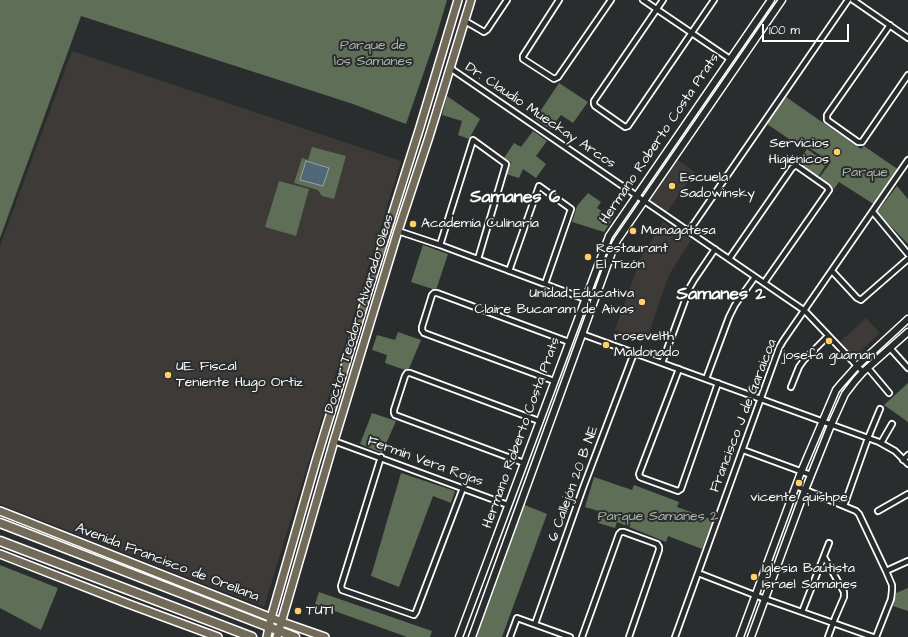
<!DOCTYPE html>
<html>
<head>
<meta charset="utf-8">
<style>
	body { margin:0 }
	#map { position:relative; width:908px; height:637px; overflow:hidden; background:#2a2d2e; font-family:"Architects Daughter",sans-serif }
	canvas { display:block }
	.scale { position:absolute; left:762px; top:24px; width:87px; height:18px; box-sizing:border-box; border:2px solid #fff; border-top:0; padding-left:5px; font-size:12px; line-height:14px; white-space:nowrap; color:#fff; -webkit-text-stroke:3px #2a2d2e; paint-order:stroke }
</style>
</head>
<body>
<div id="map">
<canvas width="908" height="637"></canvas>
<div class="scale">100 m</div>
</div>
<script>
const g = document.querySelector('canvas').getContext('2d');
g.lineJoin = 'round';
function fill(path, color) {
  g.fillStyle = color;
  g.fill(path, 'evenodd');
}
function shape(rows) {
  const path = new Path2D();
  for (const r of rows) {
    path.moveTo(r[0], r[1]);
    for (let i = 2; i < r.length; i += 2) path.lineTo(r[i], r[i + 1]);
  }
  return path;
}
function strokePath(path, color, width, dash) {
  g.strokeStyle = color;
  g.lineWidth = width;
  g.lineCap = dash ? 'butt' : 'round';
  g.setLineDash(dash || []);
  g.stroke(path);
}
function drawText(font, color, halo, rows, align = 'center') {
  g.font = font + ' "Architects Daughter",sans-serif';
  g.lineWidth = 4;
  g.setLineDash([]);
  g.textBaseline = 'middle';
  g.strokeStyle = halo;
  g.fillStyle = color;
  for (const [text, x, y, turn = 0] of rows) {
    g.save();
    g.translate(x, y);
    g.rotate((+turn || 0) * Math.PI / 180);
    g.textAlign = isNaN(turn) ? turn : align;
    if (halo) g.strokeText(text, 0, 0);
    g.fillText(text, 0, 0);
    g.restore();
  }
}
fill(shape([
	[72,51,401,161,264,607,0,504,0,246],
	[676,159,695,172,667,212,648,199],
	[663,222,691,240,669,275,646,341,615,330,641,257],
	[866,318,880,333,854,357,840,342]
]), '#3d3a38');
fill(shape([
	[0,0,447,0,436,37,406,124,353,104,81,16,0,238],
	[559,83,588,102,573,123,561,115,550,129,535,119],
	[447,96,480,119,469,139,458,135,462,121,442,115],
	[786,97,861,149,864,146,899,170,875,205,839,182,834,189,819,178,831,162,806,146,804,149,767,124],
	[533,131,547,141,536,156,546,164,536,178,523,169,519,178,506,174,511,162,504,158,514,143,521,147],
	[312,147,346,156,334,199,322,196,318,190,294,183,302,158,308,160],
	[807,149,827,163,818,177,797,163],
	[279,181,309,189,296,236,265,227],
	[897,186,908,199,908,244,877,212],
	[588,193,601,202,597,208,613,218,604,232,572,222,577,206],
	[423,245,448,254,436,290,411,282],
	[398,332,421,340,408,371,385,363,387,355,372,350,377,335,395,340],
	[908,383,908,422,884,405],
	[372,413,396,421,382,453,360,444],
	[401,473,455,491,451,503,433,496,399,587,371,576],
	[594,477,632,490,634,485,679,502,677,507,713,520,702,549,668,536,666,542,617,522,615,528,598,523,602,512,585,507],
	[520,503,547,514,502,637,472,637],
	[0,565,58,588,41,630,0,608],
	[908,588,908,611,893,606,896,593],
	[319,592,432,631,430,637,407,637,315,604]
]), '#5f6e56');
const water = shape([
	[306,161,329,168,323,186,300,180,306,161]
]);
fill(water, '#506775');
strokePath(water, '#96a4ac', 1);
const street = shape([
	[559,0,523,56,523,59,554,79,558,77,611,0],
	[643,0,730,59],
	[663,0,594,101,594,104,595,106,625,127,628,126,714,0],
	[853,0,908,38],
	[465,21,484,32,487,30,507,0],
	[890,25,827,115,827,120,858,142,862,142,908,75],
	[450,68,805,311,863,372],
	[873,212,908,254],
	[398,231,440,245,585,299],
	[689,231,848,0],
	[440,245,473,140,506,164,478,259],
	[729,259,792,168,795,166,797,166,827,187,829,190,764,283],
	[509,271,539,186,571,209,545,284],
	[832,271,857,298,861,300,862,299,908,259],
	[582,334,879,442,895,451,908,464],
	[890,348,908,368],
	[662,363,690,287,694,280,715,249],
	[868,368,889,393],
	[679,369,639,474,640,477,642,478,678,491,681,489,718,383],
	[706,379,729,317,735,305,755,277],
	[554,381,424,333,422,330,422,327,432,295,434,293,437,293,569,342],
	[791,387,799,367,804,360,828,336],
	[334,441,508,505],
	[881,443,892,424],
	[743,450,811,475],
	[381,457,341,586,342,590,414,615,416,612,463,488],
	[903,460,908,455],
	[524,463,395,415,394,413,394,410,405,376,407,373,410,373,539,421],
	[796,486,856,511,859,514,886,571,892,585,892,591,891,599,876,637],
	[844,506,868,438,880,409],
	[878,511,908,494],
	[824,557,844,592,844,597,835,618,828,637],
	[886,571,908,561],
	[698,573,765,599,873,637],
	[802,612,829,543],
	[535,624,583,488,634,353],
	[510,637,517,618,570,637],
	[582,637,619,534,621,532,624,532,657,544,659,547,659,550,629,637],
	[675,637,779,348,783,341,908,160]
]);
const secondary = shape([
	[459,637,609,236,771,0],
	[472,637,615,244,618,239,782,0],
	[740,637,801,472,836,390,841,384,857,366,908,319],
	[751,637,805,490,831,425,845,394,855,381,863,372,908,332]
]);
const primary = shape([
	[0,511,282,622,325,637],
	[0,554,126,603,218,637],
	[267,637,271,618,316,461,365,301,420,127,458,0],
	[277,637,334,441,398,231,429,137,471,0]
]);
const highway = shape([
	[0,523,295,637],
	[0,541,252,637]
]);
strokePath(street, '#fff', 8);
strokePath(secondary, '#fff', 9);
strokePath(primary, '#fff', 10);
strokePath(highway, '#fff', 11);
strokePath(street, '#2a2d2e', 4.5);
strokePath(secondary, '#2a2d2e', 6);
strokePath(primary, '#736b5a', 7);
strokePath(highway, '#736b5a', 8);
for (const [x, y, r, color] of [
	[837,152,4,"#ffd166"],
	[672,186,4,"#ffd166"],
	[413,224,4,"#ffd166"],
	[633,231,4,"#ffd166"],
	[588,257,4,"#ffd166"],
	[642,302,4,"#ffd166"],
	[829,341,4,"#ffd166"],
	[606,345,4,"#ffd166"],
	[168,375,4,"#ffd166"],
	[799,483,4,"#ffd166"],
	[754,577,4,"#ffd166"],
	[298,611,4,"#ffd166"]
]) {
  const dot = new Path2D();
  dot.arc(x, y, r, 0, 2 * Math.PI);
  g.fillStyle = color;
  g.fill(dot);
  strokePath(dot, '#2a2d2e', 1.5);
}
drawText('14px', '#afb6aa', '#2a2d2e', [
	["Parque de",373,46],
	["los Samanes",373,62],
	["Parque",865,173],
	["Parque Samanes 2",658,517]
]);
drawText('14px', '#fff', '#2a2d2e', [
	["Dr. Claudio Mueckay Arcos",540,116,34],
	["Hermano Roberto Costa Prats",660,139,-56],
	["Doctor Teodoro Alvarado Oleas",360,314,-73],
	["Francisco J de Garaicoa",744,416,-69],
	["Hermano Roberto Costa Prats",522,433,-70],
	["Fermin Vera Rojas",425,462,20],
	["6 Callejón 20 B NE",574,484,-70],
	["Avenida Francisco de Orellana",167,563,21]
]);
drawText('14px', '#fff', '#2a2d2e', [
	["Servicios",829,144,"right"],
	["Higiénicos",829,160,"right"],
	["Escuela",680,178],
	["Sadowinsky",680,194],
	["Academía Culinaria",421,224],
	["Managatesa",641,231],
	["Restaurant",596,249],
	["El Tizón",596,265],
	["Unidad Educativa",634,294,"right"],
	["Claire Bucaram de Aivas",634,310,"right"],
	["rosevelth",614,337],
	["Maldonado",614,353],
	["josefa guaman",829,356,"center"],
	["UE. Fiscal",176,367],
	["Teniente Hugo Ortiz",176,383],
	["vicente quishpe",799,498,"center"],
	["Iglesia Bautista",762,569],
	["Israel Samanes",762,585],
	["TUTI",306,611]
], 'left');
drawText('bold 18px', '#fff', '#2a2d2e', [
	["Samanes 6",515,198],
	["Samanes 2",721,295]
]);
</script>
</body>
</html>
